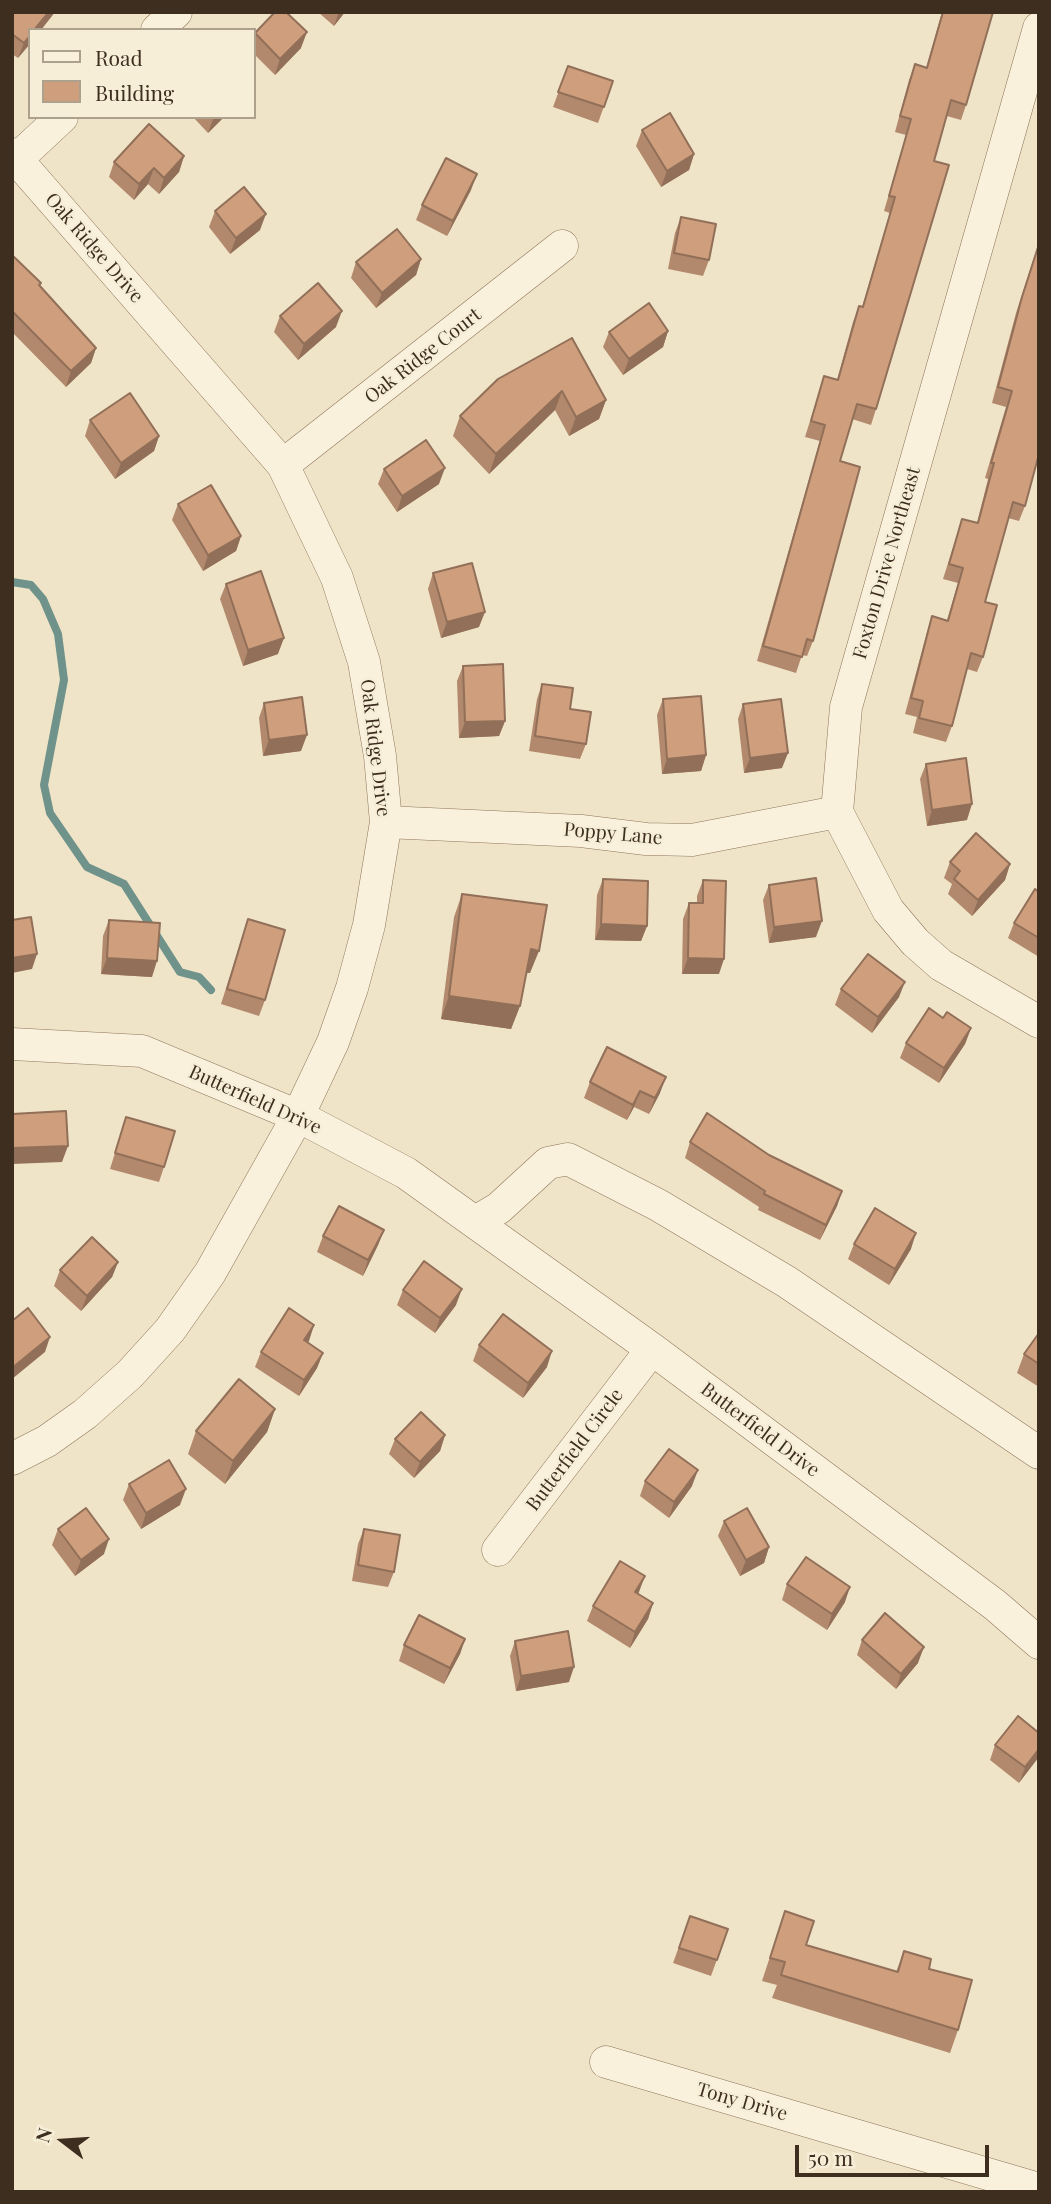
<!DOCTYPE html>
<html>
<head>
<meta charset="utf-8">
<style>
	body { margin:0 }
	#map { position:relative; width:1051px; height:2204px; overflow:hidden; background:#f0e4c8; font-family:"Playfair Display",serif }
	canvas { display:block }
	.frame { position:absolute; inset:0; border:14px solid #3d2e20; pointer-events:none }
	.legend { position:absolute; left:28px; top:28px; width:228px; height:91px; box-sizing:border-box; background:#f7eed8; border:2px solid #ada18e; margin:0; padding:9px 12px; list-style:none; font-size:21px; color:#3d2e20 }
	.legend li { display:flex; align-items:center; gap:14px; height:35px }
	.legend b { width:35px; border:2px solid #ada18e }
	.north { position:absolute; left:28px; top:2106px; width:70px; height:70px; -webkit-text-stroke:5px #f7eed8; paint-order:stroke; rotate:287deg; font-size:19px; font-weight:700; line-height:28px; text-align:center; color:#3d2e20 }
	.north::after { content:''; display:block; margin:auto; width:24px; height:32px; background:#3d2e20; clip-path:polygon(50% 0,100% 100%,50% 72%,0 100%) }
	.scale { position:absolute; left:795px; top:2145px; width:194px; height:32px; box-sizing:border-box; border:4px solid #3d2e20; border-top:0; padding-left:9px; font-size:21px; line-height:24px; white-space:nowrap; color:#3d2e20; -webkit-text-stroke:5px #f7eed8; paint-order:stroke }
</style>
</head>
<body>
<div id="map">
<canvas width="1051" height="2204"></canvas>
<div class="frame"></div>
<ul class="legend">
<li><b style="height:9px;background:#faf1dc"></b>Road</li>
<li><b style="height:19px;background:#cf9f7d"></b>Building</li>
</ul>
<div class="north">N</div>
<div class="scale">50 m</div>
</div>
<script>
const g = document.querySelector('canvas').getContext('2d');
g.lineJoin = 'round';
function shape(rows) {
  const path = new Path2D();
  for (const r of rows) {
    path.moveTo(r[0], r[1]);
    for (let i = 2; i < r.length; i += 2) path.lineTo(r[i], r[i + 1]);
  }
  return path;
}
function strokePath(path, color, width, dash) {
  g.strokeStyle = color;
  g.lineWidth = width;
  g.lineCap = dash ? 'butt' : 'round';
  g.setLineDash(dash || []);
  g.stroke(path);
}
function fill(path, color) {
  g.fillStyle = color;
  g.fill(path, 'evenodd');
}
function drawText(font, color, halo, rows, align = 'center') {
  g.font = font + ' "Playfair Display",serif';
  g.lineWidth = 5;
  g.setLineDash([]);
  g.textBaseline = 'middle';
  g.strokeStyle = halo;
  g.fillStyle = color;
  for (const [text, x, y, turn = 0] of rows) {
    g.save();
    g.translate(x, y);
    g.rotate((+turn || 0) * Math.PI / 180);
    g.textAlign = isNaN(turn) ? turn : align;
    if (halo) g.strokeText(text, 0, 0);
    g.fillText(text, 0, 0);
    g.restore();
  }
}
strokePath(shape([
	[12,582,31,585,43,599,58,634,64,680,44,785,50,813,87,867,124,884,180,972,199,977,211,990]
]), '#6f938a', 8);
const minor = shape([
	[1039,28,846,707,837,812,888,910,915,942,941,965,1039,1022],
	[157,30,176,12],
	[12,154,283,465,337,578,364,662,380,756,386,822,369,925,352,988,333,1042,298,1116,210,1273,170,1330,130,1374,85,1414,47,1441,12,1459],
	[17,159,62,117],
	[283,465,562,246],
	[386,822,581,831,646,839,692,840,837,812],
	[12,1044,142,1051,298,1116,406,1173,652,1349,995,1605,1039,1643],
	[477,1221,499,1208,548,1163,568,1159,658,1205,787,1282,1039,1453],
	[498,1550,652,1349],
	[606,2062,1039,2189]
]);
strokePath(minor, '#8d765c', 33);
strokePath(minor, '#faf1dc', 32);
fill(shape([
	[12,12,55,12,18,58,12,54],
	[318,12,345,12,334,26],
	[942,12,993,12,966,105,961,120,947,116,934,161,876,409,871,425,852,419,840,461,813,641,807,656,802,655,796,673,757,661,820,441,805,437,824,376,837,380,853,322,859,306,862,307,890,213,884,211,906,135,895,132,909,80,915,64,926,68],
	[255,33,301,48,275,75,254,54],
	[568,66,613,81,598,123,553,107],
	[193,117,224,117,208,133],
	[642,130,694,154,689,170,661,187,636,146],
	[184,156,179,172,159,194,148,184,134,200,109,177,114,162],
	[471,190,447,236,416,220,422,205],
	[215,211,260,230,230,254,209,227],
	[681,217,709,260,703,276,668,269,675,233],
	[1039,242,1039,454,1025,506,1019,521,1008,518,985,602,983,657,977,672,967,669,952,726,946,742,913,733,917,717,905,714,927,632,932,616,947,620,958,583,943,579,962,519,977,523,988,479,985,478,1006,407,992,403,1016,313],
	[12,255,41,283,40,286,96,348,91,363,66,387,12,332],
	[421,259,416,275,376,308,351,278,356,262],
	[280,316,336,327,298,360,274,332],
	[668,331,663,347,623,375,603,347,609,332],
	[498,379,606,400,599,419,569,436,555,410,489,474,453,436,460,416],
	[90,420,159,436,154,451,115,479,85,436],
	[384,469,439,484,397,512,378,484],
	[178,504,241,536,236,551,203,571,172,520],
	[433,573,479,627,441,638,428,589],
	[226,584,278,654,243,666,220,599],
	[463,666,505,721,499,736,459,738,457,681],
	[542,684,586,744,580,759,529,751,537,699],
	[663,699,706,755,701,771,662,774,657,715],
	[264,703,301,751,263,756,259,718],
	[743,704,782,768,744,773,738,719],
	[926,764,967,820,927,826,920,779],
	[950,862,1010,864,1005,880,972,916,948,894,952,884,944,878],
	[603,879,647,926,641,941,595,940,597,895],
	[703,880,719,974,682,974,683,919,689,903,697,903,697,896],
	[769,885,816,937,769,943,763,900],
	[1039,892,1039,957,1008,938,1014,923],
	[462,894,530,973,526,973,520,1006,511,1029,441,1019,454,917],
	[248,919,265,1000,259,1016,221,1004],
	[109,920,152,977,101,974,103,936],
	[841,989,899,997,872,1033,835,1005],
	[943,1018,971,1028,965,1044,939,1083,900,1058,906,1043],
	[590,1082,660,1093,649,1114,634,1107,627,1120,584,1098],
	[126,1117,164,1167,159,1182,110,1169],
	[690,1142,769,1155,842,1191,837,1206,820,1240,758,1210,759,1207,685,1158],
	[384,1230,378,1245,363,1276,317,1252,323,1236],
	[854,1244,911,1249,889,1285,848,1259],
	[118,1262,112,1277,81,1311,54,1286,60,1270],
	[403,1290,456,1305,435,1333,397,1305],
	[314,1325,308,1342,323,1353,317,1368,299,1396,255,1367,261,1352],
	[1039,1333,1039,1387,1017,1373,1024,1354],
	[479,1345,547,1367,523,1398,473,1361],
	[275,1409,267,1432,225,1484,188,1454,196,1431],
	[445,1435,440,1451,414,1478,389,1454,395,1439],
	[645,1481,692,1486,669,1518,640,1496],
	[129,1484,180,1505,141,1529,123,1500],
	[724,1521,769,1547,764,1563,740,1576,718,1536],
	[58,1529,104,1554,75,1576,52,1545],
	[364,1529,394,1572,388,1587,352,1581,358,1544],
	[787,1584,845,1602,827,1630,782,1600],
	[639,1592,638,1594,653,1603,648,1619,630,1648,587,1621,593,1606],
	[465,1639,460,1654,444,1684,399,1661,404,1645],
	[862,1640,918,1663,896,1689,857,1655],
	[515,1641,569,1682,516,1691,510,1656],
	[1039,1733,1019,1783,990,1760,995,1745],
	[785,1911,806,1945,896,1972,904,1951,929,1969,958,2030,950,2053,772,1998,777,1985,762,1981],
	[690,1916,728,1929,711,1976,673,1963]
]), '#b2896c');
fill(shape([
	[49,12,55,12,41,30,34,30],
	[339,12,345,12,334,26],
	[307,32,301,48,275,75,280,59],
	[30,36,30,44,18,58,24,43],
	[214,117,224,117,208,133],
	[694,154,689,170,661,187,667,171],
	[184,156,179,172,159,194,164,178],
	[154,168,148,184,134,200,139,184],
	[477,174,471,190,447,236,453,221],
	[266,214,260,230,230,254,236,238],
	[421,259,416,275,376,308,382,293],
	[342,311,336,327,298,360,304,344],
	[668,331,663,347,623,375,629,359],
	[96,348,91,363,66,387,71,371],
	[562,391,555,410,489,474,496,454],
	[606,400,599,419,569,436,576,417],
	[159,436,154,451,115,479,121,463],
	[445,468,439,484,397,512,402,496],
	[241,536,236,551,203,571,208,555],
	[485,612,479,627,441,638,447,622],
	[284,638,278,654,243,666,248,650],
	[505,721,499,736,459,738,465,722],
	[307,735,301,751,263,756,269,740],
	[788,753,782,768,744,773,750,758],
	[706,755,701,771,662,774,667,759],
	[972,804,967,820,927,826,932,810],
	[1010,864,1005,880,972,916,978,900],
	[822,921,816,937,769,943,774,927],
	[601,924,647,926,641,941,595,940],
	[531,949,539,951,530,973,522,972],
	[37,954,32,969,12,973,12,958],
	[107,958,157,961,152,977,101,974],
	[688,958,724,959,719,974,682,974],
	[905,982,899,997,872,1033,878,1017],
	[449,996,520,1006,511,1029,441,1019],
	[971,1028,965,1044,939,1083,944,1068],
	[666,1077,660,1093,649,1114,655,1098],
	[640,1091,634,1107,627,1120,633,1105],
	[68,1146,62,1162,12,1164,12,1148],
	[842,1191,837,1206,820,1240,826,1225],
	[384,1230,378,1245,363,1276,368,1260],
	[916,1233,911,1249,889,1285,895,1269],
	[118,1262,112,1277,81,1311,87,1296],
	[462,1289,456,1305,435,1333,440,1318],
	[314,1325,309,1341,299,1356,304,1340],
	[50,1337,45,1352,12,1379,12,1368],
	[552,1351,547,1367,523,1398,528,1383],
	[323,1353,317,1368,299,1396,304,1380],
	[275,1409,267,1432,225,1484,233,1461],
	[445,1435,440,1451,414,1478,420,1462],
	[698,1470,692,1486,669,1518,674,1502],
	[186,1489,180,1505,141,1529,146,1513],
	[109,1539,104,1554,75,1576,81,1560],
	[769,1547,764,1563,740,1576,746,1560],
	[645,1576,639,1592,629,1608,635,1592],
	[850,1587,845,1602,827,1630,832,1614],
	[653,1603,648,1619,630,1648,635,1632],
	[465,1639,460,1654,444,1684,450,1668],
	[924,1647,918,1663,896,1689,901,1674],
	[574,1667,569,1682,516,1691,521,1676],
	[1039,1749,1039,1757,1019,1783,1025,1767]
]), '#916f58');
const building = shape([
	[12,12,49,12,34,30,30,30,30,36,24,43,12,34,12,12],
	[275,12,286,12,307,32,280,59,255,33,275,12],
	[943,12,993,12,966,105,951,100,934,161,949,165,876,409,857,404,840,461,860,467,813,641,807,639,802,657,763,646,825,425,811,421,824,376,838,380,859,306,863,307,895,197,889,196,911,119,900,116,915,64,927,68,943,12],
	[568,66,613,81,604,107,558,92,568,66],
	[670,113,694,154,667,171,642,130,670,113],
	[149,124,184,156,164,178,154,168,139,184,114,162,149,124],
	[446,158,477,174,453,221,422,205,446,158],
	[244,187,266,214,236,238,215,211,244,187],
	[681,217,716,224,709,260,674,253,681,217],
	[397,229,421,259,382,293,356,262,397,229],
	[1039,244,1039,454,1025,506,1013,502,985,602,997,605,983,657,971,653,952,726,919,718,923,701,911,698,932,616,948,621,963,568,949,564,962,519,978,523,994,463,991,463,1012,391,998,387,1022,297,1039,244],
	[12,255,41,283,39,285,96,348,71,371,12,311,12,255],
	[318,283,342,311,304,344,280,316,318,283],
	[649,303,668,331,629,359,609,332,649,303],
	[572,338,606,400,576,417,562,391,496,454,460,416,498,379,572,338],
	[130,393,159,436,121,463,90,420,130,393],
	[426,440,445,468,402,496,384,469,426,440],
	[211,485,241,536,208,555,178,504,211,485],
	[472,563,485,612,447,622,433,573,472,563],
	[261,571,284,638,248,650,226,584,261,571],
	[503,664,505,721,465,722,463,666,503,664],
	[542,684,573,688,570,709,591,712,586,744,535,736,542,684],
	[701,696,706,755,667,759,663,699,701,696],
	[302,697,307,735,269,740,264,703,302,697],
	[781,699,788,753,750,758,743,704,781,699],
	[966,758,972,804,932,810,926,764,966,758],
	[976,833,1010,864,978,900,954,879,960,871,950,862,976,833],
	[816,878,822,921,774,927,769,885,816,878],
	[603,879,648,881,647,926,601,924,603,879],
	[703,880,726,881,724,959,688,958,689,903,703,903,703,880],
	[1035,889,1039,892,1039,938,1014,923,1035,889],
	[462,894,547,905,539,951,531,949,520,1006,449,996,462,894],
	[31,917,37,954,12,958,12,920,31,917],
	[248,919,285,930,265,1000,227,989,248,919],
	[109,920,160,923,157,961,107,958,109,920],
	[868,954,905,982,878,1017,841,989,868,954],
	[929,1008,943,1018,947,1012,971,1028,944,1068,906,1043,929,1008],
	[607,1047,666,1077,655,1098,640,1091,633,1105,590,1082,607,1047],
	[66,1111,68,1146,12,1148,12,1114,66,1111],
	[707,1113,769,1155,842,1191,826,1225,764,1194,765,1191,690,1142,707,1113],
	[126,1117,175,1131,164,1167,115,1153,126,1117],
	[339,1206,384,1230,368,1260,323,1236,339,1206],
	[875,1208,916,1233,895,1269,854,1244,875,1208],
	[92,1237,118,1262,87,1296,60,1270,92,1237],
	[424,1261,462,1289,440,1318,403,1290,424,1261],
	[28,1308,50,1337,12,1368,12,1321,28,1308],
	[289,1308,314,1325,304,1340,323,1353,304,1380,261,1352,289,1308],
	[503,1314,552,1351,528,1383,479,1345,503,1314],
	[1039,1333,1039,1364,1024,1354,1039,1333],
	[239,1379,275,1409,233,1461,196,1431,239,1379],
	[421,1412,445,1435,420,1462,395,1439,421,1412],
	[669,1449,698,1470,674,1502,645,1481,669,1449],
	[169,1460,186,1489,146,1513,129,1484,169,1460],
	[86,1508,109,1539,81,1560,58,1529,86,1508],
	[747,1508,769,1547,746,1560,724,1521,747,1508],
	[364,1529,400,1535,394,1572,358,1565,364,1529],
	[806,1557,850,1587,832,1614,787,1584,806,1557],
	[620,1561,645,1576,635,1592,653,1603,635,1632,593,1606,620,1561],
	[885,1613,924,1647,901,1674,862,1640,885,1613],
	[419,1615,465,1639,450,1668,404,1645,419,1615],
	[568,1631,574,1667,521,1676,515,1641,568,1631],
	[1018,1716,1039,1733,1039,1749,1025,1767,995,1745,1018,1716],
	[785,1911,814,1921,806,1945,898,1972,904,1951,931,1959,929,1969,972,1980,958,2030,781,1975,785,1962,770,1958,785,1911],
	[690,1916,728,1929,717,1960,679,1948,690,1916]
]);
fill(building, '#cf9f7d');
strokePath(building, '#916f58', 2);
drawText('19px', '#3d2e20', '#f7eed8', [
	["Oak Ridge Drive",94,248,49],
	["Oak Ridge Court",423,356,-38],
	["Foxton Drive Northeast",887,563,-74],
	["Oak Ridge Drive",375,748,83],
	["Poppy Lane",613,834,5],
	["Butterfield Drive",255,1100,24],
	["Butterfield Drive",760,1430,37],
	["Butterfield Circle",575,1450,-53],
	["Tony Drive",742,2102,16]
]);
</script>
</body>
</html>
